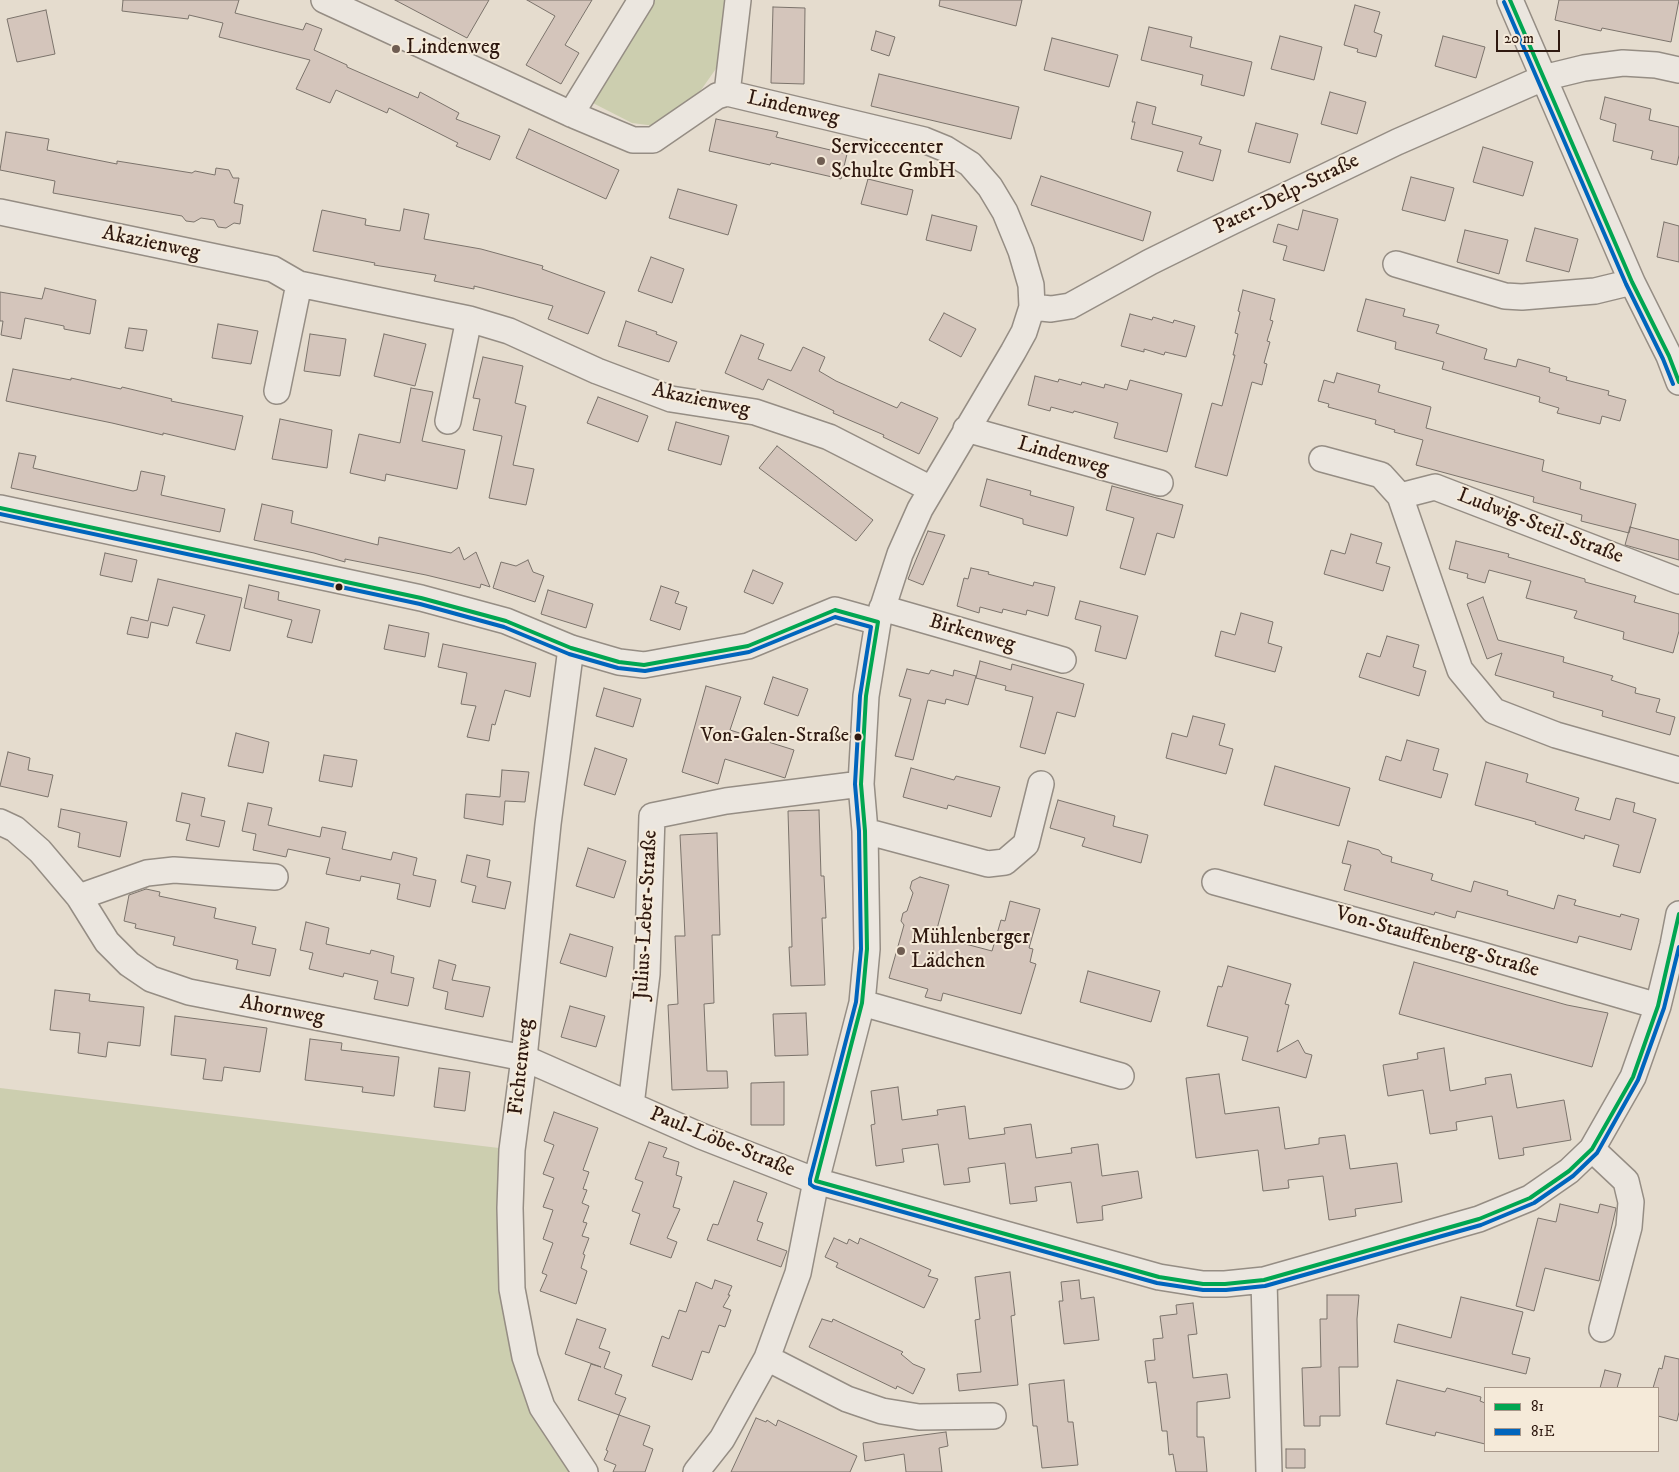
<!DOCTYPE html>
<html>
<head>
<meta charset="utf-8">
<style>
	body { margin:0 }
	#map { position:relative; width:1679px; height:1472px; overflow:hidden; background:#e5dcce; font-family:"IM FELL DW Pica",serif }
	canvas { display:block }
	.legend { position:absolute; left:1484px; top:1387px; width:175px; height:65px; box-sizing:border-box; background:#f5ead9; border:1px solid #a69689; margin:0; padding:6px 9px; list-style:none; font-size:15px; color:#2f1910 }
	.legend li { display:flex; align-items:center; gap:10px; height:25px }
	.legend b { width:25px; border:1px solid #a69689 }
	.scale { position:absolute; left:1496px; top:30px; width:64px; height:22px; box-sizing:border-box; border:2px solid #2f1910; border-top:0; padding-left:6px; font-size:15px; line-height:18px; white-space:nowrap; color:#2f1910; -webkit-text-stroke:4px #f5ead9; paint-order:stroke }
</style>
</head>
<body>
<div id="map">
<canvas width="1679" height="1472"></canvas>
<ul class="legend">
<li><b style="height:6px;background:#00a651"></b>81</li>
<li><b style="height:6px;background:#0065bd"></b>81E</li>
</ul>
<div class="scale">20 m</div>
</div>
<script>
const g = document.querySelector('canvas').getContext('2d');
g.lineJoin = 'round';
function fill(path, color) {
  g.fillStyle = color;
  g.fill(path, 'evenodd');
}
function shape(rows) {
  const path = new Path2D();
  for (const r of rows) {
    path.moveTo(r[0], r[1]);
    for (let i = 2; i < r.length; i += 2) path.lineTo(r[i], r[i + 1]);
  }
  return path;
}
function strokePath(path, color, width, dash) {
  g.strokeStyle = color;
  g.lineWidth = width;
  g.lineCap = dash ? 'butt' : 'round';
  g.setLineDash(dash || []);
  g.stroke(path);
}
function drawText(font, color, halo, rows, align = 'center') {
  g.font = font + ' "IM FELL DW Pica",serif';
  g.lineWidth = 4;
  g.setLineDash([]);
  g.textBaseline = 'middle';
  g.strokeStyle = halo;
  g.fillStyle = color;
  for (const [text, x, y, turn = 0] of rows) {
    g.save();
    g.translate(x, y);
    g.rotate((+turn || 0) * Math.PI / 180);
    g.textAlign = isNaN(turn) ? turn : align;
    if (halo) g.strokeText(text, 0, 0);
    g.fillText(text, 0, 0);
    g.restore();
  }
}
fill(shape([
	[651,0,727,0,720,63,701,90,655,126,632,123,589,101],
	[0,1088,499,1148,503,1307,515,1368,540,1426,574,1472,0,1472]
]), '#ccceaf');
const building = shape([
	[123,0,239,0,235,13,303,30,306,23,322,29,314,50,347,65,347,67,418,98,420,92,459,113,456,119,500,136,490,160,456,146,458,143,389,108,387,113,336,90,330,103,296,89,310,60,219,37,223,23,189,15,188,19,122,11,123,0],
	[395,0,489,0,467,38,395,0],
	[527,0,592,0,565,45,579,53,561,84,526,65,555,16,527,0],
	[940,0,1022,0,1016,26,939,6,940,0],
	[1559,0,1679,0,1671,42,1602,28,1601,31,1555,20,1559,0],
	[1355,5,1380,12,1374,32,1382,35,1376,57,1357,52,1358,49,1344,45,1355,5],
	[773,7,805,8,804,84,771,83,773,7],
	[46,10,55,54,17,62,7,19,46,10],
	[1149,27,1192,37,1190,47,1252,62,1244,96,1201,85,1203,75,1141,60,1149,27],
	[876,31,895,37,889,56,871,50,876,31],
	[1280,36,1322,47,1314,80,1271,69,1280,36],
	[1443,36,1485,47,1476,78,1435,66,1443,36],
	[1052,38,1118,55,1109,87,1044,70,1052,38],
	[879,74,1019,107,1011,139,871,106,879,74],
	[1330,92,1366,102,1357,134,1321,124,1330,92],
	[1605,97,1651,109,1649,120,1679,127,1679,155,1677,165,1651,159,1653,151,1613,141,1616,124,1600,119,1605,97],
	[1137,102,1156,107,1152,124,1202,137,1199,144,1221,150,1213,181,1177,171,1183,152,1131,139,1135,122,1132,122,1137,102],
	[716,119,778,132,776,137,847,154,841,179,771,163,770,165,709,151,716,119],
	[1256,123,1298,134,1290,163,1248,152,1256,123],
	[529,129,619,170,606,199,516,158,529,129],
	[6,132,49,139,47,150,117,164,117,161,192,173,195,171,215,175,216,168,229,170,233,178,239,178,234,203,243,205,240,224,234,223,226,228,218,227,214,220,201,218,194,222,186,221,182,216,53,193,55,181,0,170,6,132],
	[1483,147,1533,162,1523,196,1473,182,1483,147],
	[1041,176,1151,212,1143,241,1031,205,1041,176],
	[1411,177,1454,188,1445,221,1402,210,1411,177],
	[868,179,913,190,907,215,861,204,868,179],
	[678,189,737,205,728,235,669,218,678,189],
	[404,209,429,214,424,239,481,249,543,266,542,269,605,292,588,334,548,319,553,306,474,286,474,289,434,281,436,275,374,265,375,263,313,251,322,210,366,219,365,225,400,231,404,209],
	[1303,210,1338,219,1324,271,1283,260,1287,246,1273,242,1278,224,1298,230,1303,210],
	[932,215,977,226,971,251,926,240,932,215],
	[1664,222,1679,226,1679,262,1657,257,1664,222],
	[1535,228,1578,239,1569,272,1526,261,1535,228],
	[1465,230,1508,240,1499,274,1457,262,1465,230],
	[651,257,684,269,672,303,638,291,651,257],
	[45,288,96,300,90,334,64,329,64,326,25,318,21,339,1,335,3,321,0,321,0,292,42,299,45,288],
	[1243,290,1275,299,1270,320,1273,321,1267,341,1270,342,1264,363,1267,364,1262,385,1252,382,1227,476,1195,467,1212,403,1222,406,1235,355,1233,355,1238,334,1235,333,1240,312,1238,311,1243,290],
	[1366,299,1405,309,1403,316,1439,325,1436,333,1487,349,1484,359,1516,367,1518,359,1550,368,1549,372,1567,377,1566,380,1609,391,1608,395,1626,400,1620,421,1602,416,1600,424,1557,413,1559,408,1539,402,1540,397,1442,369,1444,362,1395,349,1396,342,1357,331,1366,299],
	[944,313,976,329,961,357,929,340,944,313],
	[1130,314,1152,320,1153,317,1173,323,1174,320,1195,326,1186,357,1165,352,1164,355,1144,349,1144,352,1121,346,1130,314],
	[626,321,657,332,656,334,677,342,669,362,618,346,626,321],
	[218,324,258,331,251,364,212,358,218,324],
	[129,328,147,330,143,351,125,348,129,328],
	[310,334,346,339,340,376,304,371,310,334],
	[384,334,426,344,415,386,374,376,384,334],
	[741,335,764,344,758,359,791,371,803,347,825,357,819,371,836,381,897,408,901,402,938,418,919,454,883,437,884,435,833,413,834,411,768,379,763,390,725,373,741,335],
	[483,357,523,366,515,403,526,406,513,465,534,469,526,505,489,498,502,436,473,430,480,399,473,398,483,357],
	[13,369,71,380,71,378,121,389,122,387,172,399,171,401,243,416,235,450,163,433,163,435,112,423,6,401,13,369],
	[1337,373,1380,385,1378,392,1431,407,1426,428,1544,460,1542,471,1581,482,1580,489,1636,504,1629,533,1581,521,1582,515,1533,502,1534,497,1416,465,1423,440,1394,432,1395,430,1375,424,1376,420,1328,407,1329,404,1318,401,1324,380,1334,383,1337,373],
	[1035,376,1058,382,1059,379,1081,385,1082,382,1104,388,1105,384,1127,390,1130,380,1182,394,1167,452,1114,438,1118,423,1074,411,1073,413,1051,407,1050,411,1028,405,1035,376],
	[411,388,433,392,422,441,465,450,457,489,386,474,385,481,350,473,359,434,400,443,411,388],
	[598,397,648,416,638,442,587,423,598,397],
	[280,419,332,430,327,468,272,459,280,419],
	[676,422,729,436,721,465,668,450,676,422],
	[777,446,873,520,856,541,759,468,777,446],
	[19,453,36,456,33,468,133,491,137,490,141,471,165,476,161,495,225,509,220,532,11,488,19,453],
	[987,479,1031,491,1030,495,1074,507,1067,536,1023,524,1023,519,980,506,987,479],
	[1112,486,1183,505,1174,538,1157,533,1145,575,1120,568,1134,518,1106,510,1112,486],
	[262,504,293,511,291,523,378,545,379,537,451,553,459,547,464,560,476,552,490,587,481,584,480,588,426,575,345,559,345,562,314,553,254,540,262,504],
	[1630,527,1679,540,1679,560,1625,545,1630,527],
	[928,531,945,535,923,585,908,579,928,531],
	[1351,534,1382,543,1376,563,1390,567,1383,591,1324,574,1331,550,1345,554,1351,534],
	[1456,541,1509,554,1508,557,1585,579,1585,582,1636,596,1634,602,1679,614,1679,631,1673,653,1623,639,1624,632,1574,618,1577,611,1526,598,1531,581,1489,570,1485,583,1467,578,1468,574,1449,569,1456,541],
	[105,553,137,560,132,582,100,575,105,553],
	[528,560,533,572,544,576,535,602,493,588,501,562,516,566,528,560],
	[971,568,989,572,988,574,1033,586,1034,582,1055,587,1048,616,1027,610,1026,615,1003,609,1002,613,980,607,979,613,957,606,964,578,968,579,971,568],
	[753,570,783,583,773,604,744,592,753,570],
	[158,579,242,598,230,651,196,643,205,615,173,607,168,626,151,622,148,638,127,634,131,617,148,621,158,579],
	[249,585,279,592,278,600,320,610,312,643,287,637,292,620,244,608,249,585],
	[661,586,679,592,675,603,687,607,680,630,650,620,661,586],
	[548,590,593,604,586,628,541,614,548,590],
	[1483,597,1498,640,1564,657,1563,662,1613,676,1611,680,1636,688,1635,693,1660,699,1656,712,1675,717,1670,735,1602,716,1603,711,1553,697,1554,692,1495,675,1502,653,1487,659,1467,604,1483,597],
	[1080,601,1138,616,1126,659,1095,651,1101,626,1075,619,1080,601],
	[1241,613,1273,622,1268,643,1282,647,1275,672,1215,656,1221,631,1235,635,1241,613],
	[389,625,429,633,425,657,384,649,389,625],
	[1387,636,1419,645,1413,667,1426,671,1419,696,1359,677,1367,653,1380,657,1387,636],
	[443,644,536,663,530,697,505,690,495,725,492,724,489,741,467,737,476,706,461,704,467,673,438,667,443,644],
	[980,661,1011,670,1012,664,1084,684,1075,717,1057,712,1045,754,1020,747,1033,697,1005,690,1006,686,976,678,980,661],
	[907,669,929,674,931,670,953,676,954,670,976,676,968,705,946,699,945,704,928,700,913,760,895,756,911,699,899,696,907,669],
	[773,677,808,689,798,716,764,704,773,677],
	[706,686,741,697,730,730,794,750,785,778,725,759,718,784,682,772,706,686],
	[604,688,641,699,633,727,596,716,604,688],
	[1193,716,1225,724,1219,745,1233,749,1226,774,1166,758,1172,733,1187,737,1193,716],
	[236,733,269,742,263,773,228,766,236,733],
	[1407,740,1439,749,1433,770,1448,774,1441,798,1379,780,1386,756,1401,761,1407,740],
	[595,748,627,759,615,795,584,785,595,748],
	[8,752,30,758,28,770,53,775,48,797,0,786,8,752],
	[324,755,357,760,352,787,319,781,324,755],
	[1486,762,1528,774,1526,782,1579,798,1575,810,1610,820,1616,798,1635,803,1633,812,1656,819,1640,873,1613,866,1619,845,1585,835,1584,839,1535,824,1536,822,1475,805,1486,762],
	[1275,766,1350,788,1339,826,1264,805,1275,766],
	[911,768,954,780,956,776,1000,787,991,817,948,805,947,809,903,797,911,768],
	[502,770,529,772,525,802,505,801,503,825,464,818,466,794,500,797,502,770],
	[182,793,205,798,201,816,225,821,219,847,186,840,190,824,176,821,182,793],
	[1058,800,1115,816,1113,826,1148,835,1141,863,1082,846,1085,838,1050,828,1058,800],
	[248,803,272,808,268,825,320,837,322,827,346,832,342,849,391,860,393,852,417,858,413,875,436,880,430,907,397,899,400,884,361,876,360,881,326,874,330,858,288,849,286,857,253,850,256,834,242,831,248,803],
	[61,809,127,822,120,857,78,847,80,833,58,827,61,809],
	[819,810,821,876,824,876,826,918,822,918,825,985,791,986,789,947,792,947,788,811,819,810],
	[717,833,720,935,712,935,714,1003,704,1004,707,1071,727,1071,728,1088,672,1090,668,1005,678,1004,675,936,685,936,680,835,717,833],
	[1348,841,1379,850,1382,854,1392,857,1391,862,1433,874,1431,880,1471,892,1474,881,1508,891,1507,895,1554,909,1558,895,1576,900,1574,905,1620,917,1621,914,1639,919,1631,950,1579,936,1577,943,1457,911,1455,918,1435,912,1434,915,1344,890,1351,865,1342,863,1348,841],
	[588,848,626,861,614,898,576,886,588,848],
	[467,855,490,860,487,877,511,882,505,909,472,902,476,886,461,882,467,855],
	[920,877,949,885,935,936,992,951,1001,920,1005,921,1010,901,1040,909,1029,948,1033,949,1030,962,1036,964,1021,1014,943,993,941,1001,925,997,928,989,889,978,904,925,901,921,903,913,907,911,913,893,910,888,912,881,920,877],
	[146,889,160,892,159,896,216,908,214,918,256,927,252,944,276,949,270,976,236,969,238,960,173,945,175,937,135,928,136,924,124,921,129,895,146,889],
	[306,922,329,928,326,944,370,954,371,950,394,956,391,973,414,978,408,1006,374,999,378,981,344,973,343,977,309,969,313,953,300,950,306,922],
	[570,934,613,947,606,977,560,963,570,934],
	[439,960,456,965,452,980,490,987,483,1017,445,1009,448,992,433,988,439,960],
	[1414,962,1567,1005,1608,1013,1592,1067,1399,1014,1414,962],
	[1228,966,1291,984,1285,1004,1289,1005,1277,1052,1298,1040,1305,1053,1312,1055,1306,1078,1242,1060,1248,1037,1207,1026,1218,986,1222,987,1228,966],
	[1088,971,1160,991,1151,1022,1080,1002,1088,971],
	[55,990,90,994,89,1001,144,1007,140,1046,108,1042,106,1057,78,1053,80,1033,50,1030,55,990],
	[570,1006,605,1016,596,1047,561,1037,570,1006],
	[806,1013,808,1055,775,1056,773,1014,806,1013],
	[175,1016,267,1028,260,1072,224,1067,222,1081,203,1079,206,1059,171,1055,175,1016],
	[310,1039,342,1043,341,1050,399,1057,394,1096,362,1092,363,1087,305,1080,310,1039],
	[1444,1048,1450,1091,1486,1084,1485,1078,1511,1074,1517,1108,1564,1100,1571,1140,1523,1148,1524,1155,1499,1159,1492,1116,1456,1122,1457,1130,1430,1134,1423,1090,1388,1096,1383,1065,1418,1059,1417,1053,1444,1048],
	[439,1068,470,1072,465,1111,434,1107,439,1068],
	[1219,1074,1225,1114,1279,1107,1285,1149,1319,1144,1319,1138,1345,1135,1350,1169,1397,1163,1402,1202,1355,1209,1356,1216,1329,1220,1323,1176,1288,1180,1289,1188,1263,1191,1258,1150,1196,1158,1186,1078,1219,1074],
	[784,1082,784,1125,751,1125,751,1083,784,1082],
	[898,1087,902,1120,938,1115,937,1110,965,1106,969,1139,1005,1134,1004,1128,1031,1124,1036,1158,1072,1153,1071,1148,1098,1144,1102,1176,1138,1171,1142,1198,1102,1206,1103,1220,1077,1223,1071,1182,1035,1187,1037,1201,1010,1204,1005,1163,968,1168,970,1182,944,1185,938,1144,902,1149,904,1162,876,1166,871,1125,875,1124,871,1091,898,1087],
	[554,1112,598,1128,583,1170,589,1172,583,1189,587,1190,582,1203,589,1206,583,1222,587,1223,582,1236,589,1238,583,1254,585,1255,581,1268,587,1271,576,1304,540,1291,547,1275,542,1273,553,1243,543,1239,553,1210,543,1207,554,1178,543,1174,554,1145,544,1141,554,1112],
	[649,1142,667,1148,663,1157,679,1162,676,1175,682,1177,673,1207,680,1209,667,1238,677,1242,671,1258,630,1244,640,1214,632,1211,643,1182,635,1179,649,1142],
	[734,1181,767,1193,757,1221,763,1223,757,1240,787,1251,781,1267,707,1240,713,1224,718,1225,734,1181],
	[1560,1204,1598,1213,1600,1204,1616,1208,1599,1281,1545,1268,1534,1311,1516,1306,1538,1218,1556,1222,1560,1204],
	[834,1238,847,1244,849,1239,858,1244,860,1238,931,1270,928,1276,938,1279,924,1308,836,1267,838,1263,825,1257,834,1238],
	[1010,1272,1015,1315,1011,1316,1018,1385,959,1391,957,1374,981,1372,975,1320,980,1319,975,1277,1010,1272],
	[715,1280,732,1286,728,1295,730,1295,723,1307,731,1310,725,1327,719,1325,709,1353,702,1351,692,1380,652,1366,662,1336,669,1339,679,1310,686,1312,696,1282,712,1289,715,1280],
	[1079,1280,1081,1299,1094,1297,1099,1340,1064,1344,1059,1301,1063,1301,1061,1282,1079,1280],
	[1327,1295,1359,1295,1357,1319,1358,1367,1339,1367,1340,1416,1320,1416,1320,1426,1304,1426,1302,1368,1321,1367,1320,1319,1327,1319,1327,1295],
	[1461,1297,1523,1312,1512,1354,1530,1358,1526,1374,1394,1342,1398,1324,1451,1338,1461,1297],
	[1193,1303,1197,1334,1188,1335,1193,1378,1227,1374,1230,1398,1197,1402,1197,1437,1204,1437,1207,1472,1176,1472,1173,1454,1169,1455,1167,1431,1162,1431,1156,1382,1148,1383,1145,1361,1155,1360,1153,1339,1163,1338,1160,1316,1177,1314,1176,1305,1193,1303],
	[577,1319,606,1329,599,1348,610,1352,604,1368,622,1375,615,1394,626,1398,619,1415,578,1400,591,1364,601,1367,565,1354,577,1319],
	[822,1319,832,1322,833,1319,903,1352,901,1354,913,1364,925,1369,913,1394,897,1386,896,1389,809,1347,822,1319],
	[1665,1356,1679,1359,1679,1412,1677,1421,1658,1416,1658,1388,1653,1388,1659,1368,1662,1369,1665,1356],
	[1605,1370,1621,1374,1617,1388,1600,1388,1605,1370],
	[1064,1380,1068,1422,1073,1422,1078,1465,1042,1468,1037,1426,1033,1426,1029,1384,1064,1380],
	[1397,1380,1445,1392,1447,1388,1481,1397,1480,1401,1485,1403,1485,1444,1436,1432,1435,1436,1386,1424,1397,1380],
	[619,1415,650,1426,643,1445,653,1449,645,1472,613,1472,616,1465,604,1460,608,1451,606,1450,619,1415],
	[756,1418,766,1422,767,1420,776,1426,778,1420,857,1456,850,1472,731,1472,756,1418],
	[946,1432,948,1446,939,1448,942,1472,906,1472,904,1454,865,1461,863,1443,946,1432],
	[1286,1449,1305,1449,1305,1468,1286,1468,1286,1449]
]);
fill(building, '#d4c5bb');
strokePath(building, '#7b736b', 1);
const minor = shape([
	[324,0,571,114,633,140,653,140,717,96,727,93,924,140,946,149,970,164,990,187,1005,212,1021,251,1031,285,1032,307,1024,332,1013,352,920,509,900,554,878,622,866,696,861,784,865,831,867,949,862,1003,816,1181,798,1273,767,1358,722,1439,696,1472],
	[1510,0,1632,282,1669,356,1679,382],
	[727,93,738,0],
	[571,114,641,0],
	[0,212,273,269,299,284,469,319,509,331,597,371,671,399,755,412,829,437,931,489],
	[1396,264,1505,296,1522,297,1595,291,1632,282],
	[1032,307,1051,309,1070,306,1150,262,1231,222,1397,142,1543,78,1584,68,1623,63,1656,65,1679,70],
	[277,391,299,284],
	[448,421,469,319],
	[966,429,1160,483],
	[1322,459,1381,475,1400,496,1435,487,1679,581],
	[1400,496,1460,670,1494,711,1556,735,1679,770],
	[0,508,421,598,506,621,571,648,619,662,644,665,748,646,835,610,878,622],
	[882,608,1063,660],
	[571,648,548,824,524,1058,512,1150,510,1208,512,1289,525,1357,542,1407,585,1472],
	[0,822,15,829,40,851,79,897,107,942,129,964,151,979,189,992,524,1058,701,1136,816,1181,1159,1277,1203,1284,1225,1284,1264,1280,1479,1219,1530,1198,1569,1171,1592,1149,1633,1077,1658,1006,1673,945,1679,914],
	[865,831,988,864,1005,862,1026,844,1041,784],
	[1215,882,1478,954,1658,1006],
	[79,897,147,873,174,870,275,877],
	[862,1003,1121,1076],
	[631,1105,647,974,652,816,726,801,861,784],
	[1592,1149,1626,1181,1631,1202,1629,1227,1602,1329],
	[1264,1280,1269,1472],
	[767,1358,847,1399,882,1411,919,1417,993,1416]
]);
strokePath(minor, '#958d84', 28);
strokePath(minor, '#ebe6df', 25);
strokePath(shape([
	[1510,0,1632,282,1669,356,1679,382],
	[0,508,421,598,506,621,571,648,619,662,644,665,748,646,835,610,878,622,866,696,861,784,865,831,867,949,862,1003,816,1181,1159,1277,1203,1284,1225,1284,1264,1280,1479,1219,1530,1198,1569,1171,1592,1149,1633,1077,1658,1006,1679,914]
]), '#00a651', 4);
strokePath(shape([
	[1504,2,1626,284,1663,359,1673,384],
	[0,514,420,604,504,627,569,654,618,668,645,671,749,652,835,617,871,627,860,696,855,784,859,831,861,949,856,1002,810,1179,810,1184,814,1187,1157,1283,1203,1290,1226,1290,1265,1286,1481,1225,1534,1203,1573,1176,1597,1153,1638,1080,1664,1008,1679,947]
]), '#0065bd', 4);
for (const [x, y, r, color] of [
	[396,49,5,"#6f5d52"],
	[821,161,5,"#6f5d52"],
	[339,587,4.5,"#2f1910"],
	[858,737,4.5,"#2f1910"],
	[901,951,5,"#6f5d52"]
]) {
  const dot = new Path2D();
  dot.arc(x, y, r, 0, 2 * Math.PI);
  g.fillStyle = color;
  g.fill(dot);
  strokePath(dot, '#f5ead9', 2);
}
drawText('20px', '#2f1910', '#f5ead9', [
	["Von-Galen-Straße",849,737]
], 'right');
drawText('21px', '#2f1910', '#f5ead9', [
	["Lindenweg",406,49],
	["Servicecenter",831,149],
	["Schulte GmbH",831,173],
	["Mühlenberger",911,939],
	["Lädchen",911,963]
], 'left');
drawText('21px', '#2f1910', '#f5ead9', [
	["Lindenweg",793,109,13],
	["Pater-Delp-Straße",1287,195,-26],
	["Akazienweg",151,244,12],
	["Akazienweg",701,401,12],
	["Lindenweg",1063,457,16],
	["Ludwig-Steil-Straße",1540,527,21],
	["Birkenweg",972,634,16],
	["Julius-Leber-Straße",647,915,-87],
	["Von-Stauffenberg-Straße",1437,943,16],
	["Ahornweg",282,1011,11],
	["Fichtenweg",522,1067,-84],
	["Paul-Löbe-Straße",722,1143,22]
]);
</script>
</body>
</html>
